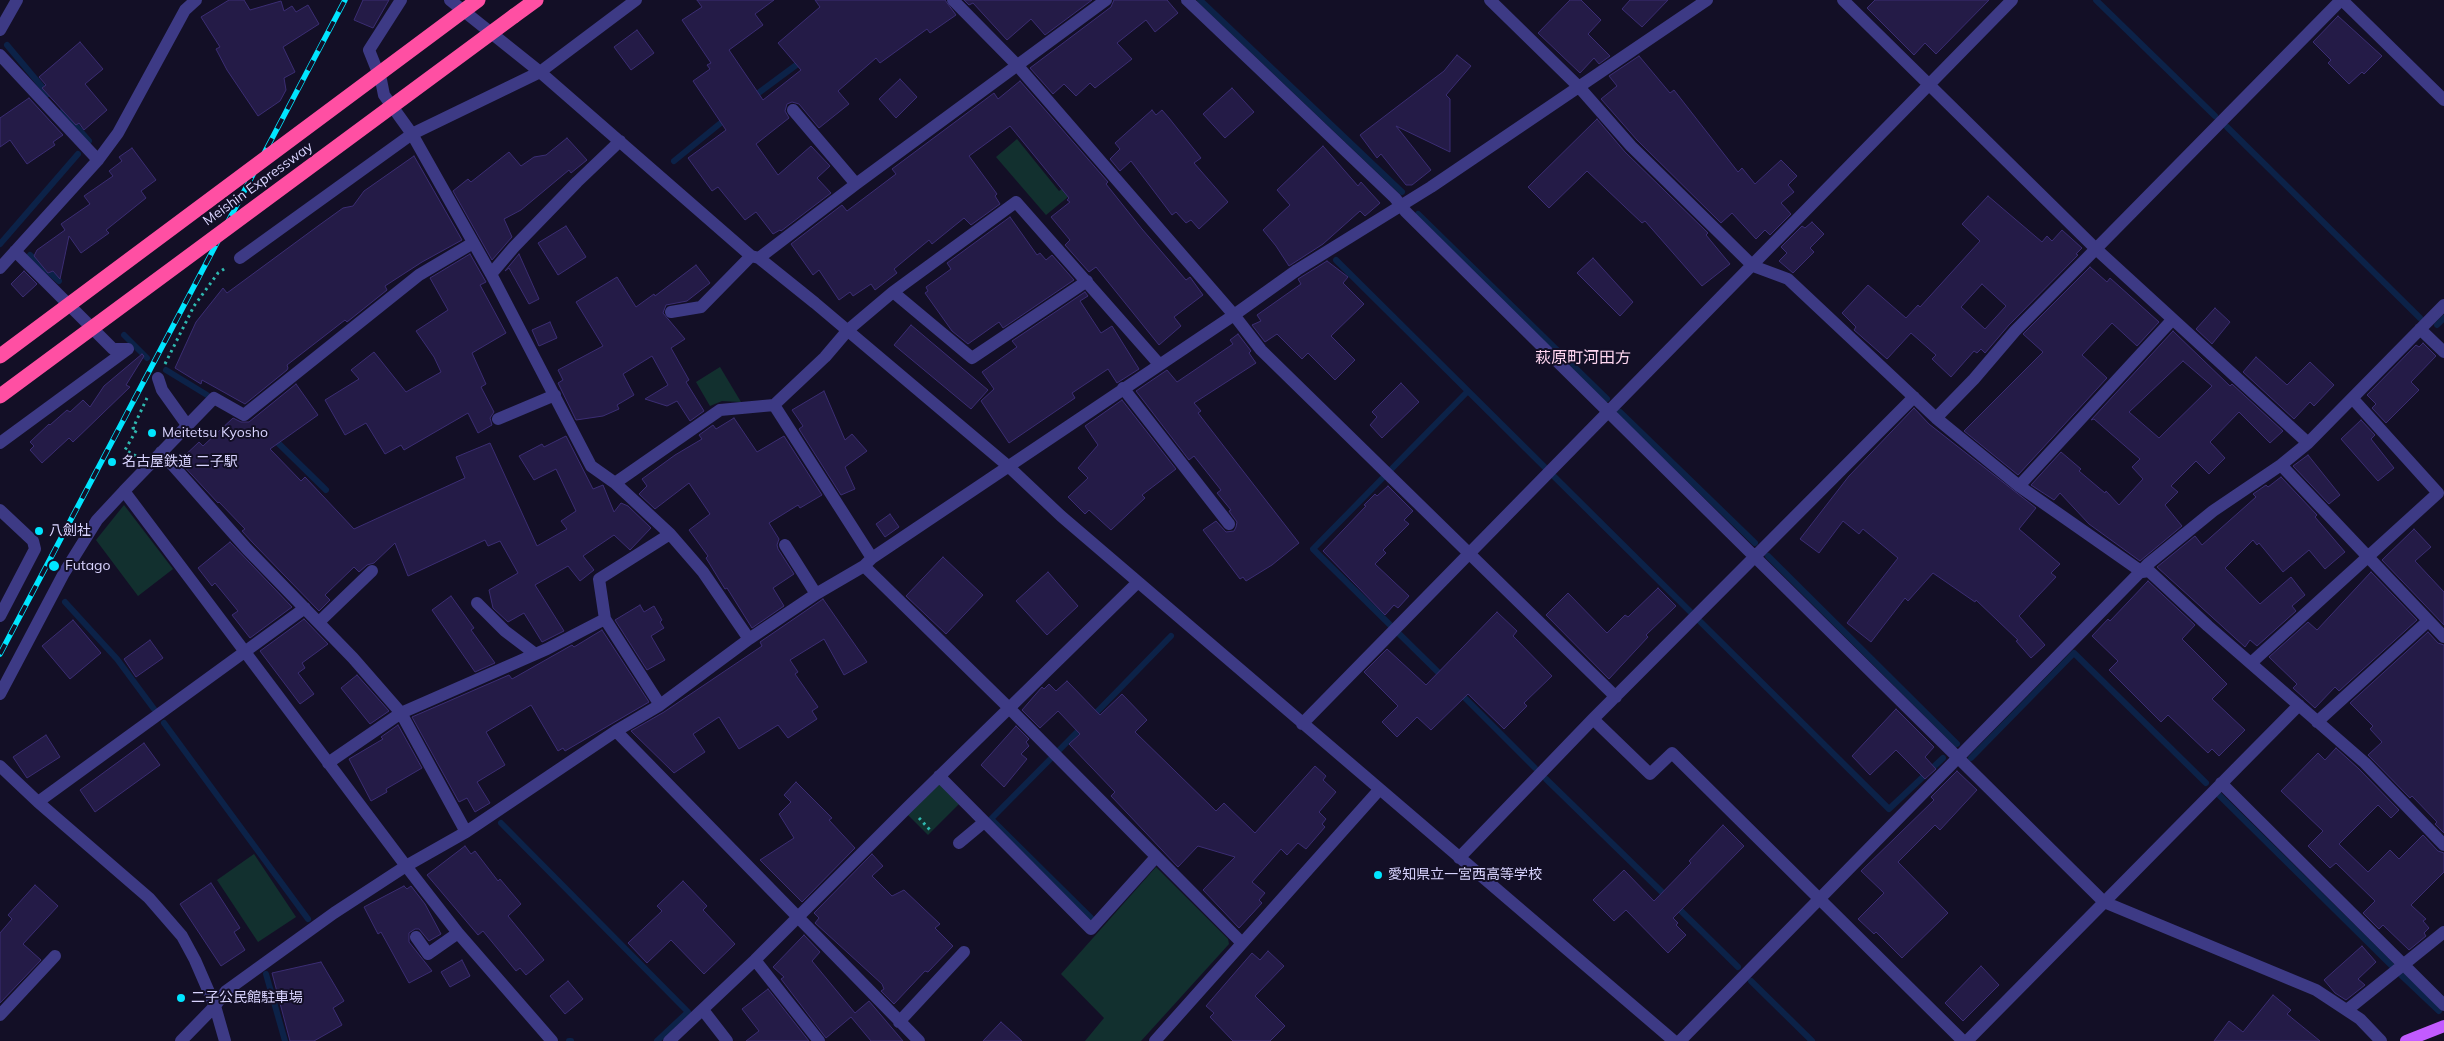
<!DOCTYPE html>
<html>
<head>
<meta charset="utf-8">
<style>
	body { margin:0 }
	canvas { display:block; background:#130f26 }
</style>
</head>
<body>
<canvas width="2444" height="1041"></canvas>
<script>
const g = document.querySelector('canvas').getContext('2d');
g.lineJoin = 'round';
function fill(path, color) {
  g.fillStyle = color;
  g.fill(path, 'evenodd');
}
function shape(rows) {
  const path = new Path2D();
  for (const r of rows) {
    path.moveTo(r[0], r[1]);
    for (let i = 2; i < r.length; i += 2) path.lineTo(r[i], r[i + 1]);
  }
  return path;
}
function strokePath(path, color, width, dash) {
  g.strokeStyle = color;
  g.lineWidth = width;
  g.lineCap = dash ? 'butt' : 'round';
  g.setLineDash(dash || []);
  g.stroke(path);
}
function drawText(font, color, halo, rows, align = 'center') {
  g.font = font + ' Mulish,"Noto Sans JP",sans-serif';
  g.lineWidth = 4;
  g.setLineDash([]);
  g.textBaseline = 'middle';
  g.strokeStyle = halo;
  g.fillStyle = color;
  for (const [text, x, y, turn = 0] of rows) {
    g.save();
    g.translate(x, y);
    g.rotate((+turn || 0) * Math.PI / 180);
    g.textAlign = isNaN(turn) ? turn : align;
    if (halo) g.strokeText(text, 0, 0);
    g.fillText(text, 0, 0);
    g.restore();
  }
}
fill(shape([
	[1017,139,1059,191,1068,185,1074,192,1046,215,996,157],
	[720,367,741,402,722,401,710,406,696,382],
	[124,505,173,569,138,596,96,540],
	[939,781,960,803,928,835,905,812],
	[254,854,296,917,258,942,217,880],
	[1156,867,1228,939,1229,944,1141,1041,1085,1041,1104,1018,1061,974]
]), '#12302f');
strokePath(shape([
	[1200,0,1402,192],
	[2096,0,2215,116],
	[7,45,48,94],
	[753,97,803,60],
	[63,111,89,141],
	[2227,127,2420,318],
	[674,161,728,117],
	[1418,214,1607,399],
	[0,244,78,154],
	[30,255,59,281],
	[1336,260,1889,809,1943,758],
	[2437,325,2444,318],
	[124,335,147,358],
	[166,370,207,395],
	[1620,412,1755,543],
	[273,438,326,490],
	[1768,556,1957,744],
	[65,602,117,659,154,709],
	[1444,678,1313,549,1468,391],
	[1459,692,1535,768],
	[1092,717,1171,636],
	[164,723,308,919],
	[1083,726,991,819,1091,918],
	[1971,758,2074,653,2206,783],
	[1546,779,1667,897],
	[2219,795,2391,965],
	[501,823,688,1012,657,1041],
	[1674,904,1738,967],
	[266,974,285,1041],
	[2401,975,2439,1011],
	[1751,981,1812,1041],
	[569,1041,571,1041]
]), '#0c2248', 6);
const building = shape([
	[229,0,244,0,250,10,281,1,284,11,292,6,296,12,308,5,319,24,283,47,295,72,284,78,286,90,280,101,258,116,227,70,216,49,220,47,201,17,229,0],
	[363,0,389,0,373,28,354,20,363,0],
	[697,0,774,0,755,14,763,25,729,50,763,100,801,70,778,43,820,7,815,0,945,0,956,15,930,33,927,29,880,63,876,58,838,91,849,104,819,128,799,104,792,102,787,104,785,111,789,118,756,144,778,175,811,146,830,166,817,178,831,193,781,231,780,230,773,234,756,212,745,220,718,187,712,191,688,158,726,130,693,81,710,69,707,65,711,63,682,20,702,7,697,0],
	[964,0,1092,0,1045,35,1031,19,1007,40,973,3,969,5,964,0],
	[1114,0,1167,0,1178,13,1155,32,1146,20,1117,43,1132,59,1095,88,1090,83,1076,96,1064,84,1053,94,1030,68,1111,7,1114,0],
	[1570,0,1581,0,1601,20,1588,34,1610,56,1599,64,1594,58,1580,73,1538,33,1570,0],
	[1630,0,1668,0,1642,27,1622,9,1630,0],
	[1875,0,1989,0,1936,54,1925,43,1914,55,1867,8,1875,0],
	[2338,16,2382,56,2364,74,2362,72,2349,84,2328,63,2331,60,2313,42,2338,16],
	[637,30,654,53,631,70,614,47,637,30],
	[80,42,103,69,85,84,107,110,84,130,79,123,76,125,42,88,46,85,39,77,80,42],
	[1457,55,1471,66,1446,95,1450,99,1450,152,1396,126,1431,170,1412,185,1406,185,1381,154,1377,158,1360,135,1444,71,1457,55],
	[1639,56,1670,93,1674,90,1738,172,1742,168,1755,184,1781,160,1797,176,1788,185,1794,192,1781,203,1791,214,1770,235,1765,230,1756,239,1732,213,1721,223,1637,140,1601,99,1617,86,1609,76,1639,56],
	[900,79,917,97,896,118,879,99,900,79],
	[1020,81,1108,182,1106,184,1142,229,1186,280,1190,277,1203,295,1174,317,1181,326,1159,345,1096,267,1089,272,1065,245,1070,240,1051,217,1070,202,1067,200,1069,198,1010,126,969,156,997,194,995,196,1000,204,971,225,964,218,932,244,929,240,894,269,897,273,875,290,871,284,853,296,850,292,839,300,819,270,813,275,791,244,842,205,847,211,896,174,892,169,994,93,998,99,1020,81],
	[1232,88,1254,112,1225,138,1203,114,1232,88],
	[29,98,63,135,53,142,55,145,27,164,10,140,0,147,0,118,29,98],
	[1152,110,1156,115,1162,110,1169,118,1201,158,1194,163,1228,202,1199,229,1191,220,1186,223,1176,212,1172,215,1131,161,1120,171,1110,159,1120,149,1115,143,1152,110],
	[1597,119,1625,152,1708,233,1706,235,1730,264,1702,286,1645,221,1642,223,1587,171,1549,208,1528,187,1597,119],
	[567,138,587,160,571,173,569,170,521,210,504,219,512,237,492,260,453,191,468,179,471,182,509,152,521,166,534,157,546,155,567,138],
	[1323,146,1358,186,1361,182,1380,203,1365,216,1360,211,1323,244,1289,266,1276,246,1263,230,1290,205,1277,190,1323,146],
	[132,148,156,180,141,191,146,198,106,230,109,233,81,253,69,236,60,279,53,271,48,273,34,256,37,250,65,230,61,224,90,204,84,196,113,176,109,171,122,161,119,157,132,148],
	[414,156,462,240,422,262,385,286,387,290,347,322,345,320,287,365,288,368,287,370,245,404,202,380,201,384,175,368,196,322,223,288,227,293,318,226,343,208,353,206,364,191,414,156],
	[1988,196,2042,242,2047,236,2052,241,2062,230,2082,248,2076,254,2078,255,2009,325,1985,353,1981,349,1977,353,1974,351,1951,377,1932,359,1936,355,1911,333,1887,359,1854,330,1856,327,1842,313,1868,285,1906,318,1918,305,1920,307,1980,241,1962,224,1988,196],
	[1982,284,2006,306,1985,329,1961,307,1982,284],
	[1010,217,1037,255,1040,253,1046,260,1052,255,1074,280,1003,328,999,322,968,344,952,331,925,293,928,291,926,287,951,269,947,263,1010,217],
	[1812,222,1824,234,1810,248,1814,252,1793,273,1779,261,1787,253,1781,247,1802,226,1805,228,1812,222],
	[566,226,586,257,558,275,538,243,566,226],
	[470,254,486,282,480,285,506,333,472,353,486,384,481,387,494,412,490,418,492,425,478,433,468,413,404,450,401,445,385,454,366,423,345,435,325,400,359,379,351,370,374,352,406,392,441,372,434,357,416,331,448,310,430,278,470,254],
	[519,254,539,299,529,304,509,268,505,271,519,254],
	[1593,258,1633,302,1620,316,1577,273,1593,258],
	[1327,261,1348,277,1343,283,1364,304,1331,336,1355,360,1335,380,1308,353,1302,359,1277,334,1265,342,1252,325,1261,321,1257,315,1301,284,1298,279,1327,261],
	[696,265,710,283,687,301,666,305,663,313,685,339,671,348,689,380,686,382,704,411,690,421,677,401,667,406,645,399,668,385,652,356,623,374,634,395,617,405,619,409,603,416,576,420,558,383,563,380,558,370,603,346,576,302,617,277,636,307,654,294,655,296,696,265],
	[2090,267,2107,282,2110,278,2159,322,2137,346,2112,323,2082,355,2107,378,2018,475,1964,431,2043,352,2023,334,2090,267],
	[24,271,37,284,23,297,11,284,24,271],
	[1085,292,1088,296,1080,301,1101,333,1112,326,1139,369,1117,383,1108,369,1072,393,1075,398,1009,443,981,401,994,389,982,372,1017,347,1012,341,1085,292],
	[2215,308,2230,322,2212,344,2196,329,2215,308],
	[550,322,557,338,539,346,532,330,550,322],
	[911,325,988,390,971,409,894,345,911,325],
	[2173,331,2230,386,2232,384,2283,431,2270,443,2239,412,2210,442,2225,458,2209,474,2196,461,2171,486,2178,492,2165,505,2182,526,2140,561,2089,524,2060,493,2054,500,2031,485,2061,452,2081,469,2079,471,2105,493,2106,491,2119,505,2143,479,2132,467,2140,459,2094,419,2091,420,2173,331],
	[2183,361,2212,386,2159,438,2129,412,2183,361],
	[1238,334,1251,351,1249,353,1256,363,1194,403,1201,411,1198,413,1299,543,1272,565,1246,581,1243,577,1240,579,1203,530,1216,521,1226,532,1234,531,1236,527,1237,522,1229,511,1231,510,1217,493,1221,490,1194,456,1189,460,1136,391,1167,370,1177,382,1233,344,1230,340,1238,334],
	[2423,343,2436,356,2411,382,2419,390,2386,423,2372,408,2376,404,2367,395,2416,345,2419,347,2423,343],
	[142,354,144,356,126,385,130,387,73,442,69,438,42,463,30,450,34,446,30,442,49,424,50,425,67,410,70,412,83,400,90,407,104,386,142,354],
	[2256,357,2287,385,2310,362,2334,385,2314,406,2310,402,2294,419,2243,372,2256,357],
	[1401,383,1419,402,1382,438,1370,425,1377,417,1372,412,1401,383],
	[296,384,318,415,270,449,301,481,305,477,354,529,465,478,456,457,490,443,537,546,567,529,561,521,576,511,556,469,534,480,519,456,542,444,544,447,566,436,593,489,603,485,614,512,621,503,628,506,651,528,630,550,614,535,583,556,594,570,580,581,568,566,535,585,564,631,542,642,524,613,508,622,493,608,489,590,518,573,500,541,488,546,485,540,408,576,395,543,374,563,367,565,359,572,354,567,325,595,330,600,319,611,253,543,242,531,245,529,219,502,218,503,179,461,199,442,203,446,233,418,241,422,249,422,296,384],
	[824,391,845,440,852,434,867,451,845,467,855,489,841,495,799,429,803,426,792,410,824,391],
	[1122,400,1176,469,1142,495,1145,498,1111,530,1089,510,1085,514,1068,497,1088,478,1078,468,1098,445,1085,426,1122,400],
	[1914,408,1929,424,2036,508,2019,529,2060,564,2051,573,2056,577,2019,616,2045,645,2031,658,2016,641,2018,640,1976,600,1975,602,1933,573,1908,601,1905,598,1871,642,1847,623,1898,558,1863,529,1859,534,1843,521,1819,553,1800,539,1849,476,1914,408],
	[734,418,757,452,784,436,822,495,800,508,798,505,769,523,779,539,777,545,778,549,794,574,773,588,784,606,752,628,727,588,725,589,706,558,708,556,689,530,710,514,689,483,655,509,639,494,647,486,642,479,675,455,702,439,699,435,713,425,716,429,734,418],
	[2361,420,2375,435,2371,439,2394,468,2378,481,2341,439,2361,420],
	[2308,455,2340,495,2329,504,2293,466,2308,455],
	[2281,477,2317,515,2315,517,2345,552,2325,569,2309,550,2283,572,2259,543,2257,545,2253,540,2225,568,2260,604,2291,577,2305,595,2292,606,2296,611,2257,646,2250,640,2245,647,2157,567,2195,536,2202,545,2256,497,2253,494,2266,485,2268,487,2281,477],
	[1388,486,1413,511,1404,520,1409,524,1383,550,1386,553,1375,564,1409,596,1398,608,1394,605,1385,615,1323,551,1366,506,1364,505,1375,494,1377,496,1388,486],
	[890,514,899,527,885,537,876,524,890,514],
	[2414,529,2431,547,2415,561,2444,592,2444,625,2382,560,2414,529],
	[230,542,292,607,250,638,232,615,238,611,215,583,212,586,198,568,230,542],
	[943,557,983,595,946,634,906,596,943,557],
	[1048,572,1078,606,1047,635,1016,601,1048,572],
	[2371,572,2417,620,2339,691,2335,687,2315,708,2293,688,2297,684,2269,657,2308,622,2317,630,2371,572],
	[2148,581,2195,625,2182,639,2227,684,2212,699,2245,730,2219,756,2212,749,2208,753,2168,715,2161,722,2109,670,2118,661,2092,636,2108,619,2110,621,2148,581],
	[1658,588,1676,606,1646,635,1648,637,1609,679,1546,615,1568,593,1607,633,1625,615,1628,617,1658,588],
	[451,596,474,628,471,630,495,663,475,672,432,610,451,596],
	[823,599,867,662,844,675,824,639,790,660,798,672,795,674,818,707,812,711,817,719,788,738,778,725,739,749,719,717,693,734,705,752,674,773,631,731,664,712,762,646,760,642,823,599],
	[640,605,644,612,654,606,662,620,660,622,664,628,651,636,665,660,647,670,615,620,640,605],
	[1497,612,1517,631,1513,636,1552,676,1524,703,1527,706,1504,729,1468,694,1431,730,1417,717,1397,737,1382,722,1398,706,1364,672,1387,649,1426,685,1497,612],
	[304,619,328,644,302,663,305,668,298,673,314,694,300,704,260,651,304,619],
	[73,620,101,653,70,679,42,646,73,620],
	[602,630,649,702,565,751,563,748,558,751,531,705,486,732,505,765,477,782,490,803,475,812,467,798,459,802,412,717,509,675,512,679,572,645,574,647,602,630],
	[2428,632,2438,643,2444,645,2444,833,2435,824,2437,822,2412,796,2410,798,2368,755,2382,742,2370,729,2373,726,2350,703,2428,632],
	[150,640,163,658,136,677,124,659,150,640],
	[357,675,389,711,370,724,341,688,357,675],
	[1067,681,1100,715,1122,694,1147,720,1135,732,1216,811,1224,803,1255,833,1315,766,1326,776,1323,780,1336,792,1319,812,1326,819,1322,824,1325,827,1306,849,1298,843,1287,855,1281,849,1252,882,1265,893,1259,900,1262,903,1239,928,1203,890,1235,857,1198,846,1178,867,1111,796,1115,792,1069,744,1080,734,1058,711,1040,728,1022,710,1042,687,1044,689,1049,684,1056,691,1067,681],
	[1896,709,1934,747,1925,757,1936,769,1925,779,1896,750,1870,775,1852,756,1896,709],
	[398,725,422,768,386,789,387,792,371,801,349,759,383,739,381,737,398,725],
	[1016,726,1029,739,1026,742,1029,746,1021,754,1027,759,1004,787,981,765,1016,726],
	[46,735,60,757,27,778,13,757,46,735],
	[144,743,160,765,95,812,80,790,144,743],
	[2336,748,2359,769,2399,810,2391,818,2378,805,2339,844,2368,872,2390,850,2399,859,2423,835,2438,851,2444,853,2444,872,2411,905,2426,919,2423,921,2429,928,2424,933,2426,936,2409,950,2383,925,2379,929,2363,913,2375,901,2336,863,2330,868,2308,846,2323,831,2281,791,2318,753,2325,760,2336,748],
	[1957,771,1977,790,1940,830,1935,825,1898,862,1948,913,1902,958,1876,932,1874,934,1858,919,1884,893,1861,871,1934,800,1931,797,1957,771],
	[796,782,832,818,829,820,855,848,802,902,760,860,794,838,779,814,791,802,784,795,796,782],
	[1723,825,1744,846,1673,918,1678,923,1676,925,1686,935,1668,953,1626,910,1614,921,1593,900,1624,870,1654,901,1691,863,1689,861,1723,825],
	[465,846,471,854,475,851,498,881,500,879,521,904,508,916,544,960,526,975,520,968,516,971,483,931,478,935,427,875,465,846],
	[872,854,883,866,872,876,892,896,904,890,940,924,935,928,953,946,928,972,925,971,894,1004,881,991,884,989,882,984,815,923,819,918,814,913,872,854],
	[683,881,707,906,703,910,735,944,704,974,671,940,647,963,628,943,662,911,657,906,683,881],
	[211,883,240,928,234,932,245,950,221,966,180,904,211,883],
	[35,885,58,906,23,944,41,960,0,1003,0,933,12,919,8,915,35,885],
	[404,886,407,889,411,886,425,904,441,934,429,941,419,929,415,929,409,933,409,942,432,971,409,983,381,932,378,934,364,907,404,886],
	[804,935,820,952,812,961,855,1013,869,1001,903,1041,871,1041,851,1017,826,1038,781,979,784,977,773,967,804,935],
	[2362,946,2376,962,2358,979,2365,985,2346,1000,2335,993,2324,980,2362,946],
	[1268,951,1284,966,1255,996,1285,1026,1270,1041,1233,1041,1210,1017,1214,1013,1206,1006,1252,953,1260,960,1268,951],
	[462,960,470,976,450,987,441,972,462,960],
	[321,962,344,1001,333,1008,342,1025,314,1041,290,1041,272,973,321,962],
	[1981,966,1999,985,1963,1021,1945,1003,1981,966],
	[568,981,583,999,565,1014,550,996,568,981],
	[768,989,809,1041,746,1041,759,1031,742,1009,768,989],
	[2273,995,2291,1010,2287,1014,2320,1041,2214,1041,2229,1021,2243,1032,2273,995],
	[1001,1022,1022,1041,983,1041,1001,1022]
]);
fill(building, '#241b47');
strokePath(building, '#3b2d73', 1);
strokePath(shape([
	[165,364,194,306,218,273,227,267],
	[136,456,125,450,137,429,133,428,147,398],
	[919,818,930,830]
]), '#2fb8b0', 3, [2.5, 4]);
strokePath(shape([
	[401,0,369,50,381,80,384,95,412,134,491,274,591,466,615,483,670,534,703,572,749,639],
	[450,0,540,72,751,256,759,258,815,303,1008,466,1061,516,1674,1041],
	[953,0,1017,65,1234,315,1261,350,1616,697],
	[1187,0,1395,198,1406,212,2104,902,2316,990,2360,1019,2381,1041],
	[1490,0,1579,87,1631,146,1753,266,1788,279,1936,418,2019,486,2142,572,2149,571,2208,626,2365,763,2444,845],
	[1843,0,2095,248,2308,443],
	[2342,0,2444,100],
	[0,30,17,0],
	[0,55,98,160],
	[793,110,856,184],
	[473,243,419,275,244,415,214,398,124,491,406,866,458,933,552,1041],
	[15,251,113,349,128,349],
	[240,258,412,134,540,72,636,0],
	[759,258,856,184,1106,0],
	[0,268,98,160,118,133,185,10,196,0],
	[491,274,514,247,577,182,620,141],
	[893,292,972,358,1087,281],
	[671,312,701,307,751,256],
	[2420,329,2444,352],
	[158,378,162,390,187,425],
	[1123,388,1229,524],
	[774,405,872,558],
	[1936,418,1974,379,2015,331,2341,0],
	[498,419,555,395],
	[0,443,128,349],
	[161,452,247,549,353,658,401,713,466,832],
	[2281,465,2444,637],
	[615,483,720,410,774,405,825,357,848,330,893,292,1016,202,1159,364],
	[2019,486,2172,320],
	[0,510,33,541,35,549,0,616],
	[785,545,816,594],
	[864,566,1009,708,1242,943],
	[477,603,505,631,534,653],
	[605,619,660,705],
	[319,622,372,571],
	[2251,663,2438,493,2353,399],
	[0,694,64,573,97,520,124,491],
	[1593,719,1650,774,1672,753,1963,1041],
	[2317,722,2428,621],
	[1302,724,2012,0],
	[616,731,919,1041],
	[328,763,401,713,547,649,605,619,599,579,670,534],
	[0,766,38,802,149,898,182,936,195,960,215,1006,225,1041],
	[939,776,1091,929,1156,857],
	[2221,783,2444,1005],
	[38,802,305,608],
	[959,843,983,823],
	[1459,858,1593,719,1914,397],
	[416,937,428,954,458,933],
	[755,960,819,1041],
	[703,1010,727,1041],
	[2347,1010,2444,932],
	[0,1015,55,956],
	[899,1022,964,952],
	[181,1041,215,1006,226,991,334,913,406,866,466,832,616,731,660,705,749,639,816,594,864,566,872,558,1234,315,1297,270,1431,187,1707,0],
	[669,1041,755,960,908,807,1138,582],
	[1155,1041,1379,790],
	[1680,1041,2148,564,2213,511,2281,465,2308,443,2444,305],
	[1967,1041,2299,705]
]), '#3d3a85', 12);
strokePath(shape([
	[2406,1041,2444,1026]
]), '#c25bff', 12);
strokePath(shape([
	[514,16,536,0]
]), '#ff4fa3', 15);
const rail = shape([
	[0,654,345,0]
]);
strokePath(rail, '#00e5ff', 5.5);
strokePath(rail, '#130f26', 4, [11]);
strokePath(shape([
	[0,356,478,0],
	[0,396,514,16]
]), '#ff4fa3', 15);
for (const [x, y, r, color] of [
	[152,433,5,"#00e5ff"],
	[112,462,5,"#00e5ff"],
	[39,531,5,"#00e5ff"],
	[54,566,6,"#00e5ff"],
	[1378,875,5,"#00e5ff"],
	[181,998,5,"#00e5ff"]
]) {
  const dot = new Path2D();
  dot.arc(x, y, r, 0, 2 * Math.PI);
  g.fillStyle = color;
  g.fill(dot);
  strokePath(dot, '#130f26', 2);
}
drawText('14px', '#d9d4ff', '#130f26', [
	["Meishin Expressway",258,184,-36]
]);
drawText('14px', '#d9d4ff', '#130f26', [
	["Meitetsu Kyosho",162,433],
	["名古屋鉄道 二子駅",122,462],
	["八劍社",49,531],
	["Futago",65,566],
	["愛知県立一宮西高等学校",1388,875],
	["二子公民館駐車場",191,998]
], 'left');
drawText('16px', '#ffd6f0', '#130f26', [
	["萩原町河田方",1583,358]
]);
</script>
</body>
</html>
